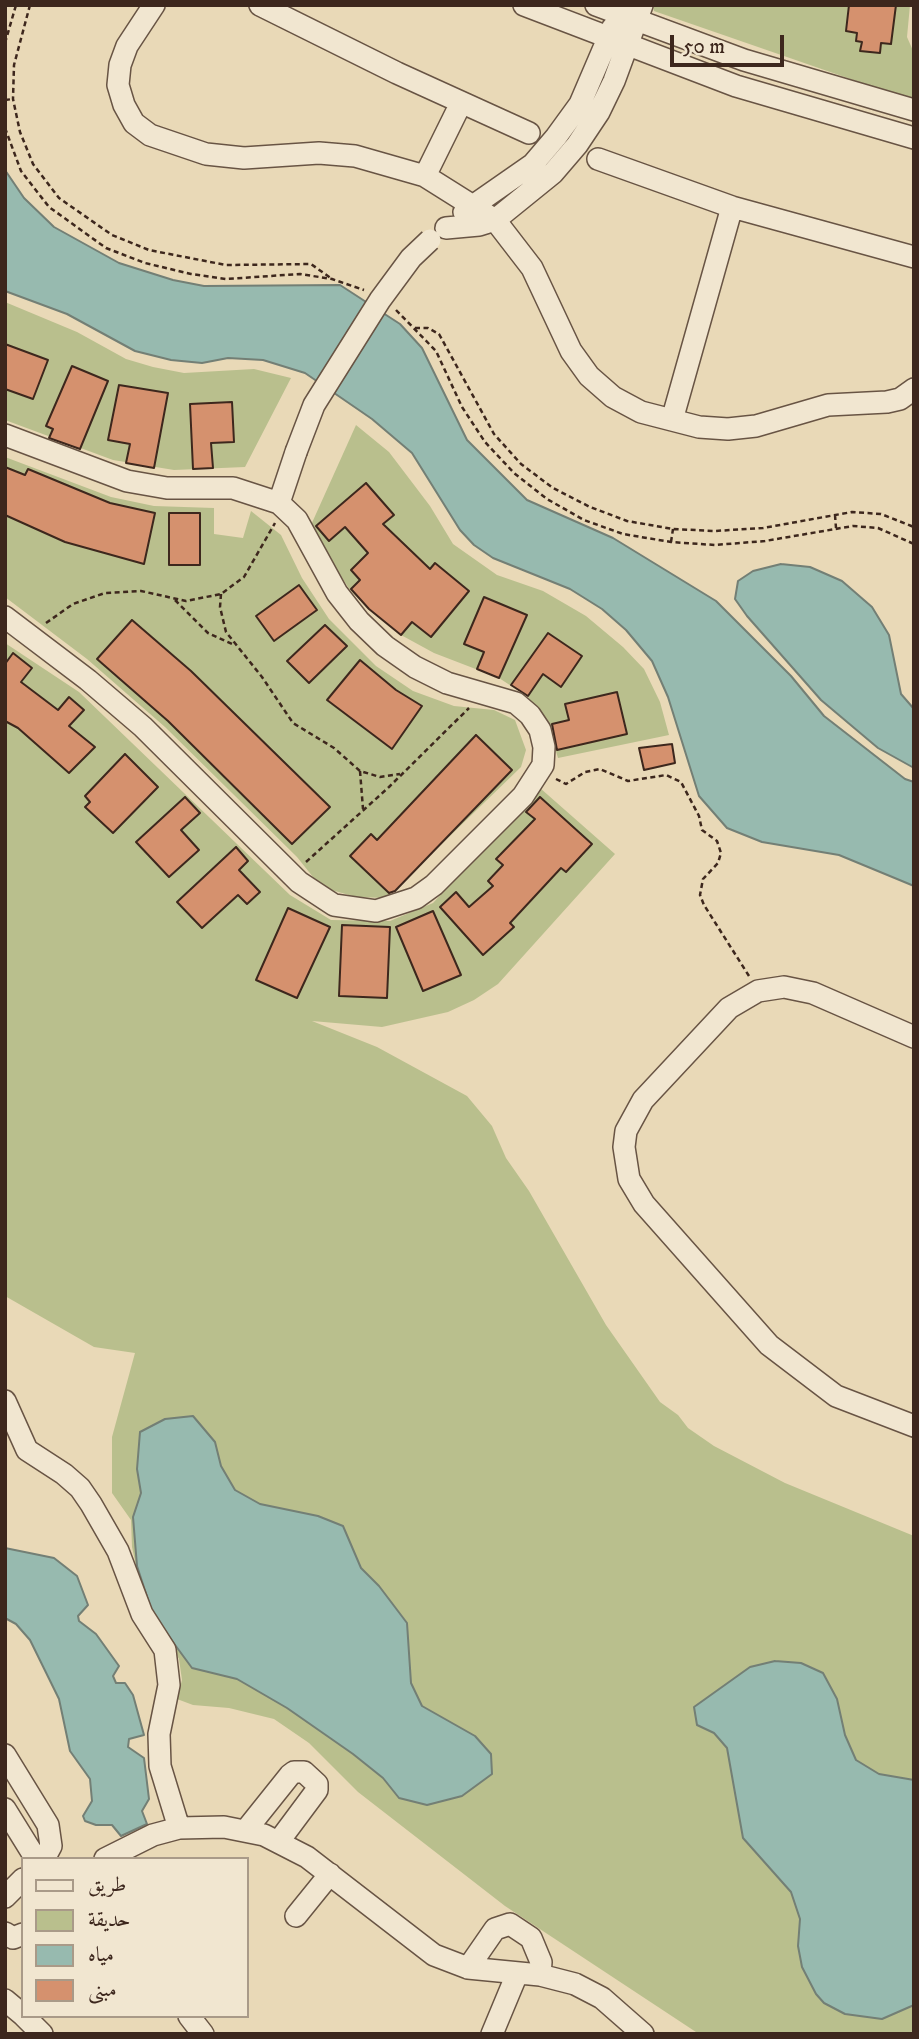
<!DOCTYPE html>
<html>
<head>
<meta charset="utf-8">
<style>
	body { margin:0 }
	#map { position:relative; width:919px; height:2039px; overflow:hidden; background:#e9d9b7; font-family:"IM FELL DW Pica",Amiri,serif }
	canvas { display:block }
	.frame { position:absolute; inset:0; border:7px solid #3d271d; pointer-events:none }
	.legend { position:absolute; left:21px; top:1857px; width:228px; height:161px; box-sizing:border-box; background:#f1e6d0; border:2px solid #a99a88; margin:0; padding:9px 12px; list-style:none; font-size:21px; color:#3d271d }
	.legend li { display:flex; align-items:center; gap:14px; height:35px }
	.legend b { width:35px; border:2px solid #a99a88 }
	.scale { position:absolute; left:670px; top:35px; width:114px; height:32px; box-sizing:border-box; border:4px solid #3d271d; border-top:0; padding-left:9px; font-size:21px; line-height:24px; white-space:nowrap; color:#3d271d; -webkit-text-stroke:5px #f1e6d0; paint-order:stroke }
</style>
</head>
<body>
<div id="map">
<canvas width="919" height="2039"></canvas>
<div class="frame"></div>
<ul class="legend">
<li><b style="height:9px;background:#f1e6d0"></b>طريق</li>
<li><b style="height:19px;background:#b9bf8d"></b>حديقة</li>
<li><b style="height:19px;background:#97baaf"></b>مياه</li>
<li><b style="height:19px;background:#d5916e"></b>مبنى</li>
</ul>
<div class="scale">50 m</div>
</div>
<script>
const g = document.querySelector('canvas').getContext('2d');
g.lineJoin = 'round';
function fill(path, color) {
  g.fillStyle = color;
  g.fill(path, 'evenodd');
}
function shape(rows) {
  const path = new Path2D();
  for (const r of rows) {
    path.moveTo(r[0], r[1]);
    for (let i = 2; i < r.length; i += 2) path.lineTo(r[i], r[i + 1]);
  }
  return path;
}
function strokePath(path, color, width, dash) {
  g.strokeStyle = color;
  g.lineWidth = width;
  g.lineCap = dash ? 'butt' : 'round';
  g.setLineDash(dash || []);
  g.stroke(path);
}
fill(shape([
	[653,5,910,5,907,37,914,53,914,101,654,11],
	[5,302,77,332,126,359,153,367,184,373,254,369,291,378,245,467,174,470,113,460,5,420],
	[356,425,389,452,430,506,453,544,497,575,543,591,586,616,623,647,644,669,660,702,669,735,558,758,548,725,528,697,499,678,434,653,401,635,372,612,350,590,327,555,311,525],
	[5,457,111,497,154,506,214,508,214,534,243,538,251,511,281,535,302,578,329,619,376,666,413,691,454,706,494,710,515,720,526,750,521,767,386,898,356,897,321,887,297,857,165,727,87,659,5,597],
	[5,643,79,692,290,895,331,920,390,921,433,903,540,788,615,854,498,984,474,1000,448,1012,382,1027,312,1021,377,1047,467,1096,492,1126,506,1158,529,1191,606,1325,660,1402,678,1415,688,1428,714,1446,785,1483,914,1536,914,2034,699,2034,505,1906,358,1792,309,1743,274,1719,229,1708,193,1705,177,1699,182,1680,179,1659,142,1593,132,1547,131,1520,112,1493,112,1437,135,1353,94,1347,5,1296]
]), '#b9bf8d');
const water = shape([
	[5,170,24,198,54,227,119,263,173,280,204,286,340,285,400,324,422,348,467,440,527,500,613,538,716,601,791,676,824,716,905,779,914,782,914,886,839,855,762,842,727,828,699,796,668,697,652,661,626,630,602,609,570,589,493,558,474,545,460,530,412,453,372,419,305,373,263,360,228,358,202,363,171,360,135,351,67,314,5,291,5,170],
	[781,564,810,567,842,581,872,607,889,635,901,694,914,709,914,768,878,748,821,700,747,616,735,599,738,581,753,571,781,564],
	[193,1416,215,1442,221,1466,235,1490,260,1504,318,1516,343,1526,361,1568,379,1586,407,1623,411,1683,422,1706,475,1736,491,1754,492,1774,462,1796,427,1805,399,1798,383,1778,353,1754,287,1708,237,1679,192,1668,153,1615,137,1566,133,1517,141,1493,137,1469,140,1432,165,1419,193,1416],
	[5,1548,54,1558,77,1576,88,1605,78,1616,79,1621,96,1634,119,1666,113,1676,116,1683,125,1683,133,1695,144,1735,129,1739,128,1747,144,1758,149,1799,142,1811,147,1824,121,1836,112,1825,96,1825,85,1821,83,1816,92,1801,90,1779,70,1751,59,1699,30,1640,16,1624,5,1618,5,1548],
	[775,1661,801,1663,823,1673,837,1699,845,1735,856,1760,879,1774,914,1780,914,2005,882,2019,845,2014,824,2003,816,1994,802,1967,798,1946,800,1919,791,1892,743,1838,727,1748,714,1733,697,1725,694,1707,750,1667,775,1661]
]);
fill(water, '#97baaf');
strokePath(water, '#737f75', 2);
const building = shape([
	[849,5,896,5,891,44,881,43,880,53,860,51,862,42,856,41,857,33,846,31,849,5],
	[5,344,48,360,33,399,5,389,5,344],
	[72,366,108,381,80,449,49,438,53,429,46,426,72,366],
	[119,385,168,393,154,468,126,463,130,444,108,440,119,385],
	[232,402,234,442,211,443,213,468,193,469,190,404,232,402],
	[5,467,25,475,28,469,110,503,155,513,144,564,65,542,5,515,5,467],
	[366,483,394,515,383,524,430,569,435,563,469,591,431,637,412,622,401,635,369,609,351,589,360,580,351,570,368,553,345,527,329,541,316,526,366,483],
	[169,513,200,513,200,565,169,565,169,513],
	[299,585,317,610,274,641,256,616,299,585],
	[484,597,527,615,499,678,477,669,484,652,464,644,484,597],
	[132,620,191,671,330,807,292,844,168,721,97,659,132,620],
	[325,625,347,646,309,683,287,661,325,625],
	[548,633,582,656,561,687,543,674,528,696,511,685,548,633],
	[13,653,32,668,21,682,58,710,69,697,84,710,69,726,95,747,69,773,18,728,5,721,5,664,13,653],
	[360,660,396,690,422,706,392,749,327,700,360,660],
	[617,692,627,734,557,750,552,724,569,720,565,704,617,692],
	[476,735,512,770,395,891,389,893,350,856,371,834,377,840,476,735],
	[672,744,675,763,644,770,639,748,672,744],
	[125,754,158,787,113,833,85,807,90,802,85,796,125,754],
	[185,797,200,813,181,830,199,850,169,877,136,842,185,797],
	[540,797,592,844,566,872,561,868,510,923,514,927,483,955,440,907,456,892,469,907,493,886,488,881,503,865,496,859,535,819,526,812,540,797],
	[236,847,248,861,239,870,260,892,247,904,238,895,202,928,177,902,236,847],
	[288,908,330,927,297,998,256,980,288,908],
	[433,911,461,975,423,991,396,927,433,911],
	[342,925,390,927,387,998,339,996,342,925]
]);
fill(building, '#d5916e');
strokePath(building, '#3d271d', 2);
const minor = shape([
	[154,5,127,46,120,65,118,85,124,105,134,123,150,135,206,154,244,158,319,153,355,156,425,176,495,220,532,268,571,351,589,376,613,397,641,412,699,427,728,429,756,426,828,405,887,402,900,399,914,389],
	[260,5,397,73,529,133],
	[524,5,736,86,914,138],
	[596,5,744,60,914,110],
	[598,159,732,207,914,257],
	[425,176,461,103],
	[464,212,533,164,556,137,580,104,613,27],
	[446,228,479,225,495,220,553,173,577,145,599,112,614,81,642,5],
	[672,420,732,207],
	[5,435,127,481,167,488,233,488,279,503,297,520,337,593,359,621,385,646,415,667,447,683,516,703,530,715,540,730,544,747,543,765,523,796,434,885,416,898,376,911,334,905,299,882,143,727,88,680,5,617],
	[279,503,296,452],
	[914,1037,813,993,784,987,758,991,729,1008,643,1100,626,1131,624,1147,629,1179,644,1204,769,1345,836,1396,914,1426],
	[5,1401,27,1450,64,1474,80,1488,91,1504,118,1551,142,1614,165,1650,169,1685,159,1734,160,1766,179,1828],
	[5,1755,48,1825,51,1846,44,1859],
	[5,1809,36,1859],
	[246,1830,290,1775,294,1772,304,1772,317,1784,317,1790,279,1841],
	[105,1859,153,1835,179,1828,224,1827,264,1835,307,1857,434,1955,468,1968,540,1975,575,1984,602,1998,643,2034],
	[5,1897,23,1879],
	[296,1916,330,1874],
	[5,1933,13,1938,23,1934],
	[468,1968,495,1929,510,1924,531,1938,541,1962,540,1975],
	[5,2000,23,2015],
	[24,2016,42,2034],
	[189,2016,203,2034],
	[492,2034,517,1974]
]);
strokePath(minor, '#685444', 24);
strokePath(shape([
	[30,5,14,65,13,99,20,132,33,164,59,198,112,235,149,250,226,265,311,264,332,279],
	[5,43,16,5],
	[5,100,13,99],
	[5,128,21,171,49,207,106,248,145,263,191,274,226,279,300,274,332,279,364,290],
	[396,310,436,351,462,407,485,442,514,473,547,499,584,520,623,534,671,542,715,545,765,541,853,526,878,528,914,544],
	[415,328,428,328,439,334,494,434,521,464,553,488,590,507,627,521,673,529,715,531,763,528,852,512,881,514,914,527],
	[835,515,836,528],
	[671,542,673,529],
	[221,594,220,607,226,632,262,677,293,723,334,748,360,771,380,777,400,774],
	[175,600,208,633,232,644],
	[46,623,73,604,105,593,141,591,186,601,221,594,244,577,275,523],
	[360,771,363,809],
	[556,779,566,784,585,772,600,769,628,781,666,775,681,782,699,816,702,830,717,841,721,853,718,863,703,879,700,895,704,905,749,976],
	[306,862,389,787,469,708]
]), '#3d271d', 2.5, [5, 3.5]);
strokePath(minor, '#f1e6d0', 21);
const minorBridge = shape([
	[296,452,314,405,380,300,411,258,430,240]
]);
strokePath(minorBridge, '#685444', 24, []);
strokePath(minorBridge, '#f1e6d0', 21);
</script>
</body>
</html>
